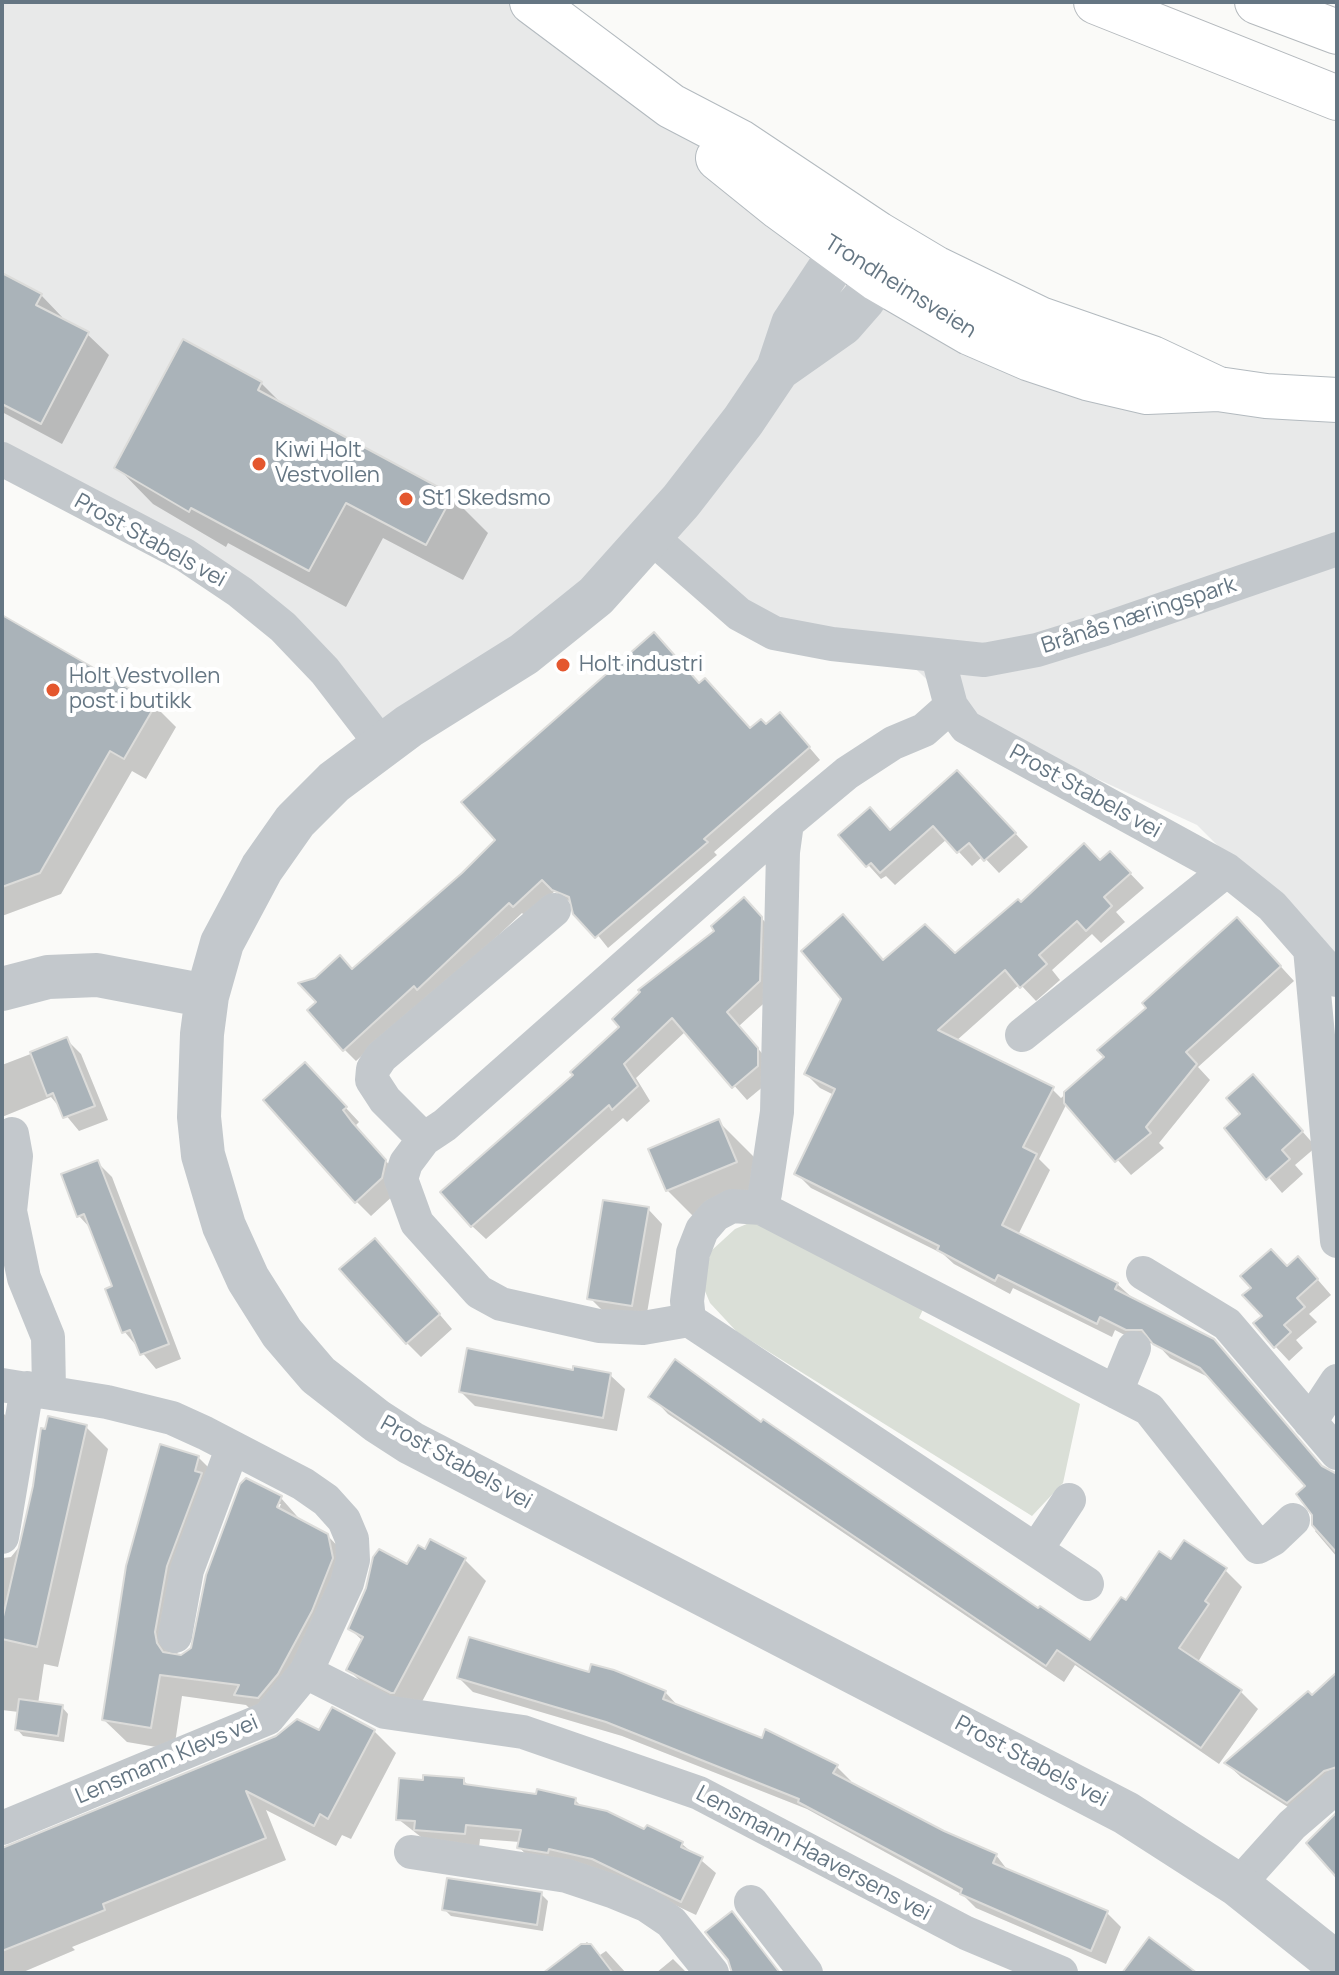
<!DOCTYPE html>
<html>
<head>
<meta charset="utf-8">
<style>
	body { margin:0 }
	#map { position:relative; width:1339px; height:1975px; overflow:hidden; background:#fafaf8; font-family:Manrope,sans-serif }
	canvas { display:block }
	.frame { position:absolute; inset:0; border:4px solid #657683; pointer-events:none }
</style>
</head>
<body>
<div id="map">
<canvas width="1339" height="1975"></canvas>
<div class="frame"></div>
</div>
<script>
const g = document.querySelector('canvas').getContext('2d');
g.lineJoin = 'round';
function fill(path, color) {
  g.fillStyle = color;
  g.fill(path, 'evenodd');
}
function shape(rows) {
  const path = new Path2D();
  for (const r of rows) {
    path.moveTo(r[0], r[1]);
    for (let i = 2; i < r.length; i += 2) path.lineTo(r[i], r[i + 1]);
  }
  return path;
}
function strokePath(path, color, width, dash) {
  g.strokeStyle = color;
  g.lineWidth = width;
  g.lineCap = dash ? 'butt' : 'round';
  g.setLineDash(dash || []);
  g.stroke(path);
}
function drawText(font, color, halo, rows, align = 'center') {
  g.font = font + ' Manrope,sans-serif';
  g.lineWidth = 8;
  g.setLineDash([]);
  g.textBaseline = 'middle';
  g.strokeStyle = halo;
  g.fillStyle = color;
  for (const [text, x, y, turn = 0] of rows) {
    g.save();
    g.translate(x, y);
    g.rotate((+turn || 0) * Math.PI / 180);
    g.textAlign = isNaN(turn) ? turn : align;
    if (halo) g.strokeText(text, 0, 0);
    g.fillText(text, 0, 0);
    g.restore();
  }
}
fill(shape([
	[2,2,535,2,1016,350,1337,390,1337,983,1256,884,1197,825,970,720,888,643,814,633,633,549,402,737,172,557,2,450]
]), '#e8e9e9');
fill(shape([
	[749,1223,764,1225,926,1303,919,1318,1080,1404,1063,1483,1032,1516,737,1332,710,1303,702,1284,711,1251,735,1229]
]), '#dadfd7');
fill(shape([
	[2,288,41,295,62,317,61,320,87,334,109,355,62,444,2,412],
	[261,383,283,405,451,496,488,533,463,580,383,538,346,607,228,543,226,547,153,504,117,467],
	[2,637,155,706,176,727,146,779,132,771,61,894,2,916],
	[700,685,750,731,791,726,820,760,714,852,717,855,608,948,573,904,555,891,526,917,522,913,430,1000,427,997,356,1061,344,1049,352,971],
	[971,786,1028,847,999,873,983,856,972,866,947,839,895,885,886,876,881,879,841,835,891,832],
	[1101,862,1124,867,1144,888,1116,912,1125,922,1101,943,1092,934,1052,970,1060,980,1036,1001,1020,984,956,1041,1052,1089,1061,1098,1251,934,1294,981,1198,1067,1210,1080,1159,1143,1164,1148,1131,1175,1067,1103,1039,1159,1050,1170,1018,1235,1117,1284,1325,1471,1337,1474,1337,1557,1315,1531,1317,1529,1308,1486,1214,1380,1170,1358,1156,1343,1142,1344,1115,1330,1112,1337,1013,1288,1010,1294,954,1264,943,1254,811,1188,796,1173,834,1095,820,1088,806,1074,884,962,955,956,1021,904],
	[757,913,774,932,773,995,739,1026,771,1064,771,1080,747,1100,686,1031,636,1078,650,1101,627,1122,623,1118,486,1239,472,1226],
	[67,1040,81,1054,108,1120,79,1131,51,1097,2,1117,2,1065],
	[319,1079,359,1122,356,1125,366,1138,399,1176,396,1193,371,1216,356,1201],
	[1267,1091,1316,1147,1295,1165,1303,1174,1282,1193,1227,1128],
	[718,1121,758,1161,775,1201,707,1230,667,1190],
	[98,1163,112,1177,181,1359,156,1369,124,1331,114,1287,92,1230,79,1216],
	[648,1209,662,1224,646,1319,604,1312,590,1298],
	[389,1255,452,1329,421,1357,407,1343],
	[1312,1273,1331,1295,1309,1314,1317,1322,1296,1340,1303,1348,1289,1361,1275,1346,1265,1316],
	[574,1373,610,1375,625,1389,617,1431,475,1406,461,1392],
	[651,1396,762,1425,1038,1611,1091,1643,1171,1562,1225,1570,1242,1587,1198,1662,1241,1692,1258,1709,1219,1764,1075,1665,1064,1682,668,1414],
	[2,1412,20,1430,22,1447,3,1558,11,1557,23,1542,42,1430,86,1427,108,1449,58,1667,44,1664,38,1704,62,1707,68,1714,64,1742,23,1736,17,1729,19,1712,2,1710],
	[162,1447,198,1457,221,1480,218,1492,223,1498,189,1590,177,1656,183,1657,196,1641,208,1576,247,1480,281,1498,303,1523,327,1535,350,1559,355,1582,334,1634,301,1697,281,1720,259,1717,246,1705,182,1696,174,1750,127,1742,104,1720,128,1566],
	[277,1504,281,1504,275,1517,272,1516],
	[426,1552,464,1559,486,1581,416,1713,370,1691,348,1669,363,1641,350,1629],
	[590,1675,665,1692,680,1708,836,1766,851,1781,849,1784,943,1833,996,1855,1009,1872,1107,1913,1121,1927,1106,1964,976,1908,963,1895,807,1809,622,1736,473,1692,459,1678],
	[1337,1675,1337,1788,1302,1816,1241,1777,1227,1764],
	[374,1731,396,1753,351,1839,342,1835,336,1846,266,1810,286,1860,72,1947,75,1950,21,1973,2,1973,2,1847,10,1849,320,1733],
	[463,1780,469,1786,575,1800,583,1808,682,1844,716,1873,696,1915,608,1873,533,1862,519,1847,520,1842,480,1839,479,1848,430,1844,398,1819],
	[541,1894,548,1901,543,1931,451,1916,444,1909],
	[587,1942,600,1955,606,1951,626,1973,564,1973,562,1961],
	[673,1959,687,1973,656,1973]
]), '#0003');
const building = shape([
	[2,273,42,294,36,305,89,332,41,424,2,404,2,273],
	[183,339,262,382,258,390,453,495,426,545,346,503,309,571,191,508,189,512,114,468,183,339],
	[2,615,156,704,124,759,110,751,40,873,2,887,2,615],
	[654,632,699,683,705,678,750,728,761,719,766,724,780,712,810,747,704,839,708,842,595,938,573,914,569,897,552,890,542,880,513,907,509,903,417,990,414,986,343,1051,307,1010,316,1002,298,983,315,978,340,955,352,969,462,873,495,840,461,802,654,632],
	[957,770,1016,833,984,861,969,843,957,853,933,826,880,873,871,863,866,867,838,835,870,807,890,830,957,770],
	[1084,843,1100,860,1110,851,1131,873,1104,897,1112,906,1086,931,1077,921,1039,955,1047,964,1020,988,1005,970,938,1030,1054,1087,1023,1147,1037,1154,1002,1225,1118,1283,1115,1289,1214,1339,1322,1466,1337,1474,1337,1553,1312,1525,1312,1515,1296,1494,1305,1486,1200,1368,1153,1344,1142,1330,1126,1330,1100,1317,1097,1324,998,1275,995,1281,937,1250,939,1246,794,1174,835,1089,804,1074,841,999,801,951,843,914,883,960,925,924,955,953,1018,899,1021,902,1084,843],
	[744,897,762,917,760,981,727,1012,758,1048,758,1066,732,1088,672,1018,624,1064,638,1086,612,1110,609,1105,471,1227,440,1192,573,1075,570,1072,619,1027,612,1019,640,992,638,990,714,931,711,926,744,897],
	[1237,917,1281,966,1186,1052,1197,1064,1146,1127,1151,1133,1115,1162,1064,1103,1064,1092,1104,1057,1097,1050,1146,1008,1142,1003,1237,917],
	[67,1037,95,1106,63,1118,53,1093,47,1096,30,1052,67,1037],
	[305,1062,347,1107,343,1110,352,1122,386,1160,382,1178,355,1203,263,1100,305,1062],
	[1253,1074,1303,1131,1282,1150,1290,1159,1266,1180,1224,1128,1240,1114,1226,1098,1253,1074],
	[719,1119,737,1162,666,1191,648,1149,719,1119],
	[98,1160,169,1344,140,1355,130,1330,122,1333,105,1289,112,1286,84,1214,77,1217,61,1174,98,1160],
	[603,1200,649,1207,632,1306,587,1299,603,1200],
	[375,1238,440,1314,406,1344,339,1269,375,1238],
	[1271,1249,1287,1266,1298,1256,1318,1279,1297,1298,1305,1307,1284,1325,1291,1332,1274,1348,1253,1323,1262,1316,1242,1295,1251,1288,1240,1276,1271,1249],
	[467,1348,573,1370,573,1366,611,1373,603,1418,459,1392,467,1348],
	[675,1359,761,1422,763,1419,1038,1608,1040,1606,1090,1640,1121,1597,1126,1600,1159,1551,1171,1559,1184,1540,1227,1568,1205,1601,1209,1604,1179,1648,1242,1690,1201,1748,1057,1650,1046,1666,648,1397,675,1359],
	[48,1416,87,1425,37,1647,2,1639,2,1621,33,1486,41,1428,45,1429,48,1416],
	[160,1444,199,1456,195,1471,202,1473,167,1566,155,1632,157,1643,163,1652,181,1655,191,1648,206,1575,240,1484,246,1478,282,1496,277,1507,328,1534,333,1558,312,1611,278,1674,258,1698,234,1695,239,1685,160,1675,151,1728,102,1720,126,1566,160,1444],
	[430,1539,466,1558,394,1693,391,1693,346,1670,363,1637,348,1629,366,1588,373,1557,379,1549,407,1564,418,1545,425,1549,430,1539],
	[469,1637,589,1672,591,1664,614,1670,666,1691,663,1699,762,1738,765,1729,838,1765,833,1773,944,1831,997,1854,993,1863,1108,1911,1091,1951,960,1894,962,1889,798,1802,799,1799,606,1722,457,1678,469,1637],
	[1337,1672,1337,1767,1324,1771,1287,1803,1224,1763,1308,1691,1312,1695,1337,1672],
	[19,1699,63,1705,58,1736,15,1730,19,1699],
	[332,1707,375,1730,328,1819,320,1814,314,1826,246,1791,266,1838,103,1904,105,1910,2,1951,2,1848,276,1736,297,1719,319,1730,332,1707],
	[423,1775,464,1778,464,1784,536,1794,537,1789,576,1798,575,1804,607,1811,644,1829,647,1825,683,1842,681,1847,703,1857,681,1902,592,1859,549,1849,548,1853,517,1848,521,1830,466,1825,465,1834,414,1830,415,1821,396,1820,399,1778,423,1780,423,1775],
	[1337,1812,1337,1878,1306,1843,1337,1812],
	[447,1878,542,1892,537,1925,442,1910,447,1878],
	[732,1911,780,1973,732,1973,728,1960,705,1932,732,1911],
	[1149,1937,1197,1973,1122,1973,1149,1937],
	[581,1944,591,1944,613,1973,543,1973,581,1944]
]);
fill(building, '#aab3b9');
strokePath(building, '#dcdcda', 2);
const secondary = shape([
	[532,2,671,106,740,142,878,234,935,268,1040,319,1152,358,1218,389],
	[718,158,780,208,877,279,970,333,1030,359,1087,378,1147,392,1218,389,1266,396,1337,400]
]);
const motorway = shape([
	[1096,2,1337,98],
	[1257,2,1337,32]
]);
strokePath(secondary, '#b3babf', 46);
strokePath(motorway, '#b4b9bd', 46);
strokePath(shape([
	[2,459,185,555,240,592,283,627,325,671,382,745],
	[650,536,739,614,774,633,832,644,984,660,1037,650,1105,629,1337,549],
	[938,657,951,706,966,727,1227,870,1272,906,1337,980],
	[951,706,924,730,893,743,847,773,787,823,783,852,777,1112,765,1193,761,1208,732,1206,715,1215,702,1230,693,1253,687,1301,689,1320,1087,1584],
	[1310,949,1337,1241],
	[1022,1035,1227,870],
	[12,1134,16,1156,10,1211,24,1278,48,1337,49,1390],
	[424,1139,385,1100,372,1080,373,1069,381,1057,554,910],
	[761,1208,1149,1409,1258,1547,1273,1539,1293,1520],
	[1143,1273,1227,1324,1337,1453],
	[689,1320,643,1328,599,1326,501,1304,479,1292,417,1223,401,1179,406,1163,424,1139,445,1125,787,823],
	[2,1385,107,1402,172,1418,205,1433,303,1484,326,1500,344,1520,352,1539,353,1560,347,1583,306,1672,268,1718,2,1828],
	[1116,1392,1134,1348],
	[1310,1422,1337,1381],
	[2,1537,27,1388],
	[1036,1550,1069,1500],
	[175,1636,187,1570,232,1449],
	[306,1672,385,1712,523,1732,699,1793,966,1933,1061,1973],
	[411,1852,567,1876,612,1891,646,1905,671,1922,712,1973],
	[1238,1885,1292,1825,1337,1786],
	[751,1902,806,1973]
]), '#c3c8cc', 34);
strokePath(shape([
	[778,369,842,324,863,300,877,279,881,256,878,234,855,241,840,253,793,324,778,369,743,421,681,501,596,596,524,654,409,726,334,782,295,821,262,868,222,943,207,996,202,1034,199,1117,203,1155,224,1226,248,1279,282,1333,318,1375,377,1421,411,1443,1126,1813,1238,1885,1337,1964],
	[2,989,48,977,97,975,207,996]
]), '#c3c8cc', 44);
strokePath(secondary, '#fff', 44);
strokePath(motorway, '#fff', 44);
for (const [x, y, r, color] of [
	[259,464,8,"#e4572e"],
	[406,499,8,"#e4572e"],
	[563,665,8,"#e4572e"],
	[53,690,8,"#e4572e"]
]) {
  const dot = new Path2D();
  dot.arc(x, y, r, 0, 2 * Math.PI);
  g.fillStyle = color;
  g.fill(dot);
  strokePath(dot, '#fff', 3);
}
drawText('22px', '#657683', '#fff', [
	["Trondheimsveien",900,287,32],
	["Prost Stabels vei",150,541,29],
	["Brånås næringspark",1139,616,-18],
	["Prost Stabels vei",1085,792,29],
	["Prost Stabels vei",456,1463,29],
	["Lensmann Klevs vei",167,1760,-23],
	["Prost Stabels vei",1031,1762,28],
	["Lensmann Haaversens vei",813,1854,28]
]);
drawText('22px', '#657683', '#fff', [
	["Kiwi Holt",275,451],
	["Vestvollen",275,476],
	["St1 Skedsmo",422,499],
	["Holt industri",579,665],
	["Holt Vestvollen",69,677],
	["post i butikk",69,702]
], 'left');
</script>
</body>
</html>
